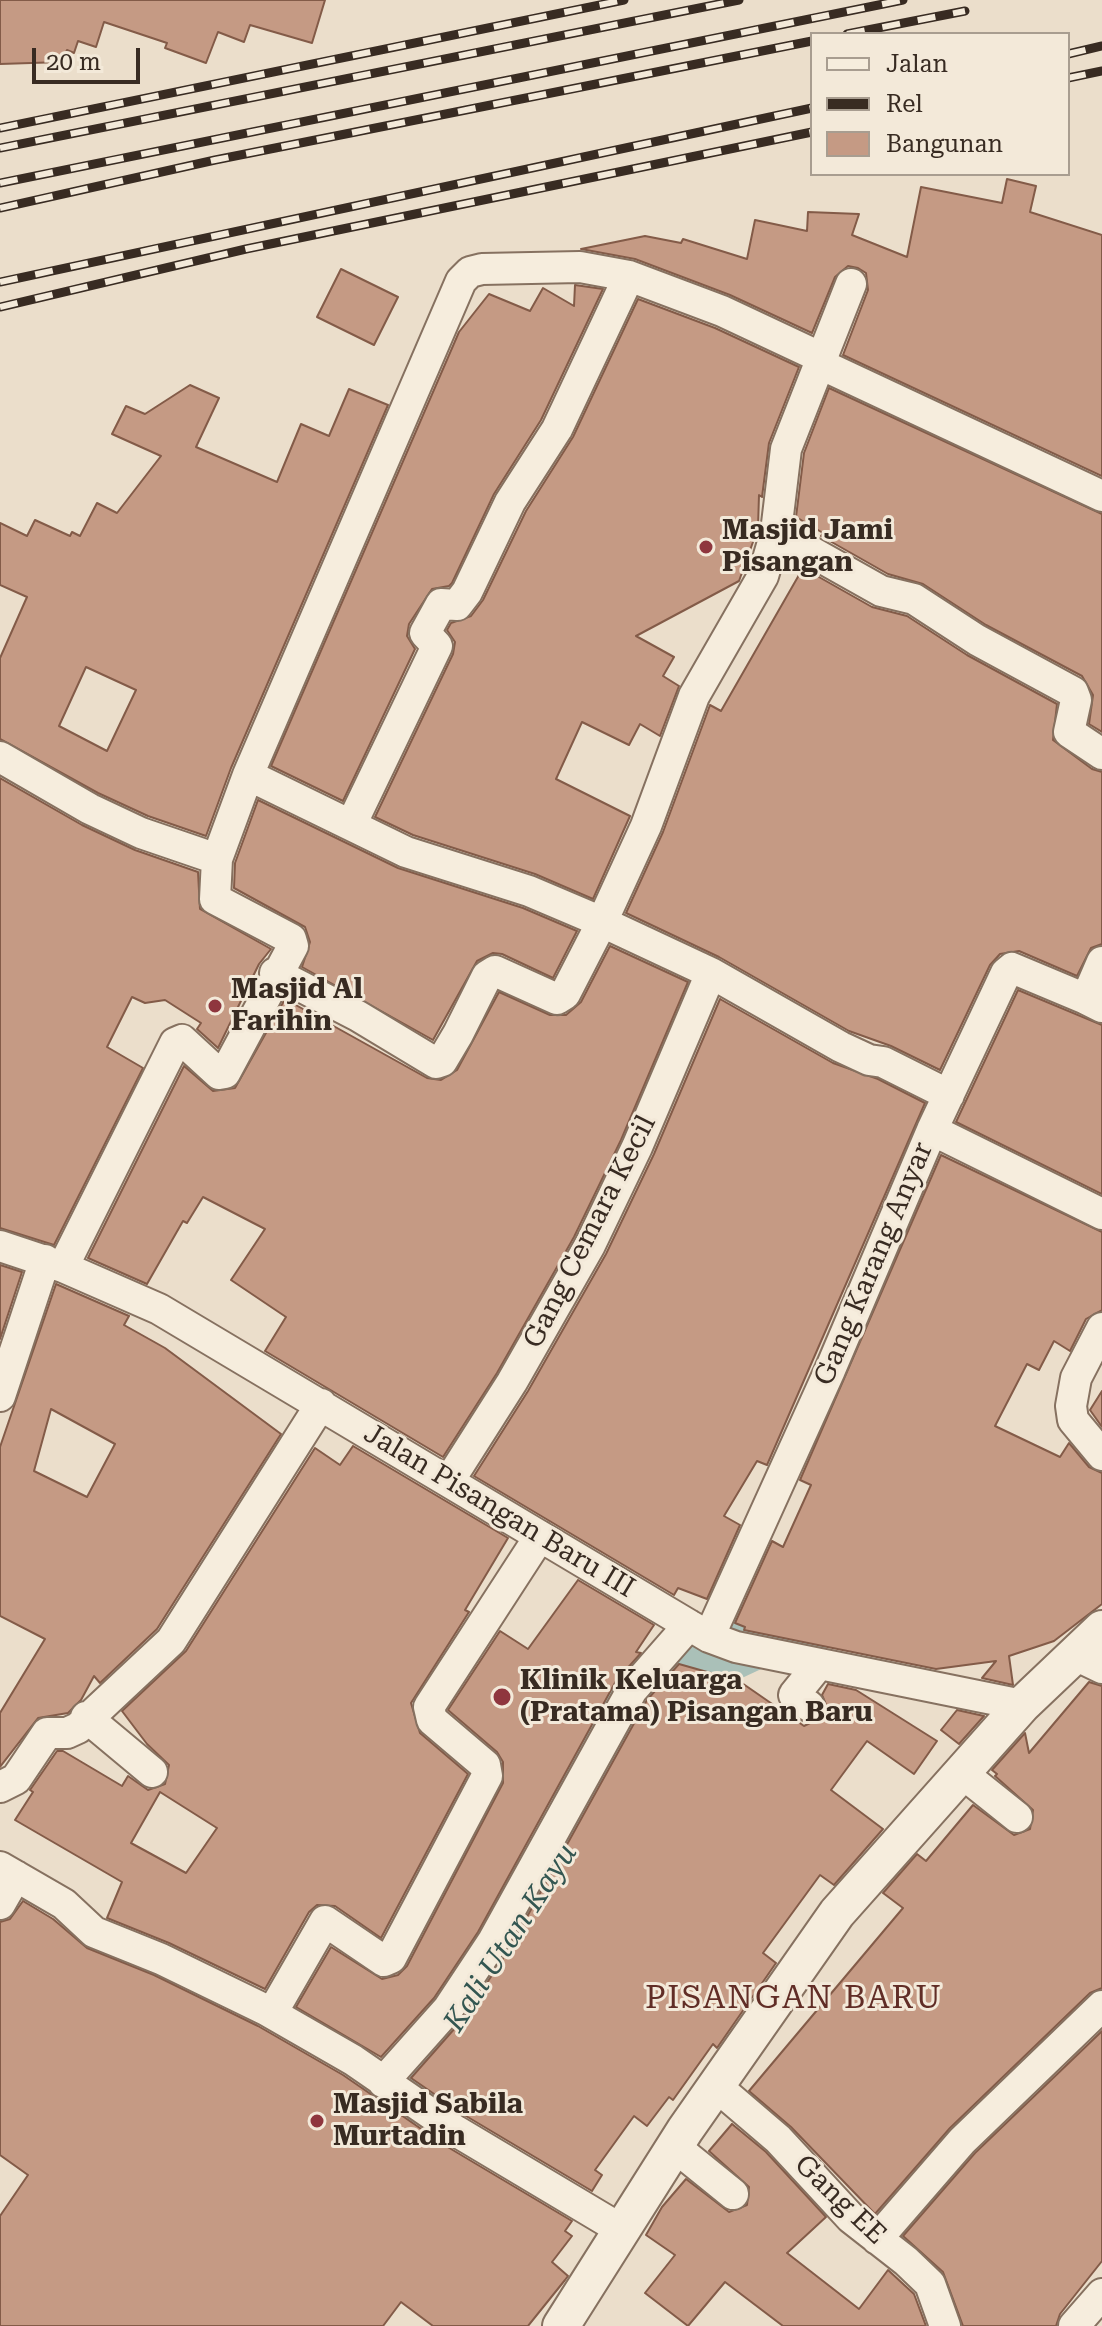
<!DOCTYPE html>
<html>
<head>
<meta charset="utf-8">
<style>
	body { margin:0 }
	#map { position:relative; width:1102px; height:2326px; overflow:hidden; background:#ebdecb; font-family:"Roboto Serif",serif }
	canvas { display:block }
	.legend { position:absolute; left:810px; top:32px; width:260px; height:144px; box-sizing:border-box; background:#f3e9d9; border:2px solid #a89d90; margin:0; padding:10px 14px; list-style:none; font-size:24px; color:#382b22 }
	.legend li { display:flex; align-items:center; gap:16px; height:40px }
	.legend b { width:40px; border:2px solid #a89d90 }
	.scale { position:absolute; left:32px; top:48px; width:108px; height:36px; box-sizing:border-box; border:4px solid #382b22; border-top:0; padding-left:10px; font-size:24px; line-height:28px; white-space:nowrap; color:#382b22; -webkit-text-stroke:6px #f3e9d9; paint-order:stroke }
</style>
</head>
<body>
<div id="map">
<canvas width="1102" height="2326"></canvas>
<ul class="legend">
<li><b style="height:10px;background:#f6eddd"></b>Jalan</li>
<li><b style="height:10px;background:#382b22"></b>Rel</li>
<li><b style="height:22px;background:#c59a84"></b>Bangunan</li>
</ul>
<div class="scale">20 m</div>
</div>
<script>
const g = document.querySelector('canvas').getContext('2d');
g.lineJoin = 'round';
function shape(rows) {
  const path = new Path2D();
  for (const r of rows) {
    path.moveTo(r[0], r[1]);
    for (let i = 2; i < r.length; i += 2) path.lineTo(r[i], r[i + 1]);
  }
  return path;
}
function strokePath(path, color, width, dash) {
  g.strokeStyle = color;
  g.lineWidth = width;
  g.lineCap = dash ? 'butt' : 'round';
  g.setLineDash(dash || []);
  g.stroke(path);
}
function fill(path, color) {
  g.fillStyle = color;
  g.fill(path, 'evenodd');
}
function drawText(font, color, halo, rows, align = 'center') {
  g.font = font + ' "Roboto Serif",serif';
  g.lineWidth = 6;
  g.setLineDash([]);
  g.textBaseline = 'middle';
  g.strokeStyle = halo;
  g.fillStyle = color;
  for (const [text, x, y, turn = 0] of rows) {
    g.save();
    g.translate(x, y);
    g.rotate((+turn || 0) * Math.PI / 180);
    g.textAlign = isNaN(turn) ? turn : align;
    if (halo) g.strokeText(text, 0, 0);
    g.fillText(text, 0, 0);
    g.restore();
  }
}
strokePath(shape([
	[227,2326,271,2256,326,2182,410,2077,447,2038,546,1876,577,1836,591,1782,609,1749,652,1690,698,1662,758,1634,847,1607]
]), '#aac0b8', 66);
const building = shape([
	[0,0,325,0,312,43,250,25,244,42,218,32,206,63,165,48,167,43,104,22,96,47,78,41,74,53,67,50,62,62,0,64,0,0],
	[1007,179,1036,186,1030,212,1102,235,1102,476,843,355,868,290,866,273,858,268,848,266,835,277,812,333,730,295,635,259,581,249,645,236,681,243,683,239,747,259,755,220,807,231,808,212,859,214,852,235,907,257,921,187,1002,203,1007,179],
	[341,269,398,297,374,345,317,317,341,269],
	[575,285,603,289,541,420,494,494,452,583,449,586,432,589,409,624,407,636,415,649,343,801,271,766,459,332,489,294,530,311,543,288,574,306,575,285],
	[638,299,715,328,799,367,769,443,762,497,759,495,758,528,739,581,636,636,674,657,663,676,679,686,660,736,640,724,629,745,582,722,556,779,630,816,593,899,535,874,413,835,375,817,453,654,455,642,447,630,451,623,471,616,483,600,526,511,573,437,638,299],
	[190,385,219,398,196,447,277,482,301,424,329,436,349,389,388,405,231,768,206,836,148,816,98,793,0,739,0,658,27,597,0,585,0,523,27,536,35,520,70,536,72,532,80,536,97,503,117,513,161,456,112,434,126,406,145,414,190,385],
	[86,667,136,690,107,751,59,726,86,667],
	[829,388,1102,514,1102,732,1089,724,1093,695,1082,676,986,625,923,584,888,574,821,536,823,533,796,517,804,453,829,388],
	[803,568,872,607,907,616,967,655,1057,704,1053,740,1092,769,1102,772,1102,944,1091,948,1077,976,1019,951,1000,954,990,965,940,1070,891,1046,849,1031,719,957,626,913,663,832,710,705,721,711,803,568],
	[0,778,82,825,135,850,198,872,200,909,271,949,259,964,218,1048,197,1029,201,1023,165,1000,145,1003,132,997,107,1047,143,1068,54,1245,0,1228,0,778],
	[258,800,398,868,523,908,577,931,553,978,502,954,493,953,477,961,433,1040,302,967,310,942,305,927,234,888,235,863,258,800],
	[610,946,688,982,621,1140,574,1237,497,1373,443,1457,265,1351,286,1317,231,1280,265,1229,203,1197,187,1223,183,1221,147,1284,88,1258,184,1066,213,1091,235,1088,285,999,427,1078,441,1080,457,1070,499,992,550,1015,566,1015,581,1002,610,946],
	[1018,990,1102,1025,1102,1194,956,1122,1018,990],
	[720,999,833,1063,878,1079,925,1103,767,1465,757,1461,724,1516,740,1525,707,1599,678,1588,674,1595,474,1476,528,1391,606,1254,654,1154,720,999],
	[941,1155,1102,1232,1102,1310,1086,1319,1070,1351,1054,1341,1039,1370,1027,1364,995,1426,1060,1457,1069,1443,1089,1467,1102,1473,1102,1604,1054,1641,1009,1656,1013,1685,982,1678,996,1661,936,1669,744,1630,745,1627,735,1623,772,1541,783,1547,811,1485,800,1480,941,1155],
	[0,1265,22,1272,0,1339,0,1265],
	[56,1284,129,1316,124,1325,165,1348,281,1434,157,1629,100,1683,94,1676,81,1700,68,1713,38,1718,0,1767,0,1713,45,1639,0,1616,0,1447,56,1284],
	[51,1409,115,1444,87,1497,34,1471,51,1409],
	[1102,1391,1102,1427,1090,1410,1102,1391],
	[353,1446,508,1538,465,1610,469,1612,411,1703,420,1733,468,1774,381,1938,335,1906,317,1905,309,1912,265,1989,169,1943,107,1918,122,1882,15,1820,33,1792,30,1790,57,1751,63,1751,122,1786,128,1776,148,1790,165,1784,169,1765,147,1744,122,1711,186,1651,315,1448,340,1465,353,1446],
	[160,1792,217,1828,186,1873,131,1843,160,1792],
	[578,1580,654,1625,636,1652,641,1653,616,1681,478,1932,434,1998,381,2057,296,2007,331,1947,382,1979,398,1975,407,1966,503,1783,503,1762,497,1752,448,1710,500,1631,528,1649,578,1580],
	[679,1664,739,1681,804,1726,824,1716,827,1707,822,1695,828,1684,856,1690,937,1741,914,1774,867,1741,831,1790,883,1829,834,1885,820,1875,763,1953,776,1963,717,2048,713,2044,673,2100,669,2097,647,2126,634,2116,595,2170,602,2175,592,2191,466,2116,411,2078,463,2019,508,1951,647,1700,679,1664],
	[1089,1682,1102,1686,1102,1988,1090,1993,950,2128,875,2214,791,2127,749,2091,903,1908,883,1893,917,1854,926,1861,973,1805,1014,1835,1030,1829,1033,1810,995,1776,997,1774,992,1770,1025,1733,1029,1753,1089,1682],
	[957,1710,984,1716,959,1744,941,1730,957,1710],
	[23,1901,53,1919,87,1948,154,1975,258,2026,343,2075,446,2146,572,2221,565,2231,572,2236,552,2262,568,2276,565,2280,528,2326,433,2326,401,2302,383,2326,0,2326,0,2216,28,2175,0,2155,0,1922,10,1919,23,1901],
	[1102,2031,1102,2261,1060,2314,1056,2326,963,2326,943,2272,903,2236,975,2153,1102,2031],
	[732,2124,766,2152,826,2217,787,2253,859,2309,888,2270,914,2294,926,2326,783,2326,725,2282,688,2326,645,2293,675,2255,646,2235,662,2207,686,2179,729,2212,747,2205,749,2187,709,2151,732,2124]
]);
fill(building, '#c59a84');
strokePath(building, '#835b48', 2);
const minor = shape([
	[818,363,1102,496],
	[776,532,881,591,914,599,977,640,1073,692,1076,700,1069,732,1102,754],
	[0,757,90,809,141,833,217,859],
	[248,775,406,852,529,891,602,922,646,826,694,696,763,576,776,532,786,449,851,284],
	[352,823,437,646,425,633,441,604,457,605,467,592,510,502,557,429,629,276],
	[1102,962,1086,999,1102,1007],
	[275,973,358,1016,436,1063,442,1061,458,1034,487,976,495,971,557,999,565,994,602,922,711,973,841,1047,869,1060,883,1062,949,1095],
	[932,1130,1102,1214],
	[0,1246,63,1267,159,1309,709,1637,736,1647,1022,1705],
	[63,1267,175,1043,182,1040,219,1074,225,1073,293,946,291,939,215,899,217,859,248,775,461,281,470,272,482,269,580,267,629,276,722,311,820,357],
	[1102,1328,1076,1378,1071,1406,1073,1420,1102,1455],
	[0,1396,45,1260],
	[449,1481,512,1382,590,1245,637,1147,711,973],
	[709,1637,830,1370,932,1130,1006,973,1012,968,1086,999],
	[1073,1654,1102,1668],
	[809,1706,794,1695,819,1664],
	[86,1717,152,1772],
	[962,1773,1017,1817],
	[0,1787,16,1779,47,1733,67,1733,78,1728,171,1641,321,1404],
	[0,1867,64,1904,94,1932,161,1959,266,2010,353,2060,456,2131,622,2230],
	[0,1904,16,1876],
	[272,2013,325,1921,384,1961,391,1958,487,1776,485,1765,432,1720,429,1707,540,1536],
	[383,2082,448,2009,493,1941,632,1690,689,1625],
	[716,2086,778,2139,851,2218,906,2261,930,2284,945,2326],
	[675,2147,733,2194],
	[877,2239,962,2141,1102,2006],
	[1074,2326,1102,2294]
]);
const tertiary = shape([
	[561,2326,685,2130,837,1913,1022,1705,1102,1629]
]);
strokePath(minor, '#867160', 34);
strokePath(tertiary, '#867160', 40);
strokePath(minor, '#f6eddd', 30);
strokePath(tertiary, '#f6eddd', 36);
const rail = shape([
	[847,34,965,11],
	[1068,54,1102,46],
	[1068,78,1102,71],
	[0,128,624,0],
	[0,148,739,0],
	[0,183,903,0],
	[0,208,215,160,812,41],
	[0,282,812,108],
	[0,307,246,249,812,132]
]);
strokePath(rail, '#382b22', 9);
strokePath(rail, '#f3e9d9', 6, [18]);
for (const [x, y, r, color] of [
	[706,547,8,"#8f363e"],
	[215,1006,8,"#8f363e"],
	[502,1697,10,"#8f363e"],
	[317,2121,8,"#8f363e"]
]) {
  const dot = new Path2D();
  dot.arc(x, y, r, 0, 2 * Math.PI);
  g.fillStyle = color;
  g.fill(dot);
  strokePath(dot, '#f3e9d9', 3);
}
drawText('bold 28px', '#382b22', '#f3e9d9', [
	["Masjid Jami",722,531],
	["Pisangan",722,563],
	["Masjid Al",231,990],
	["Farihin",231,1022],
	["Klinik Keluarga",520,1681],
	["(Pratama) Pisangan Baru",520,1713],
	["Masjid Sabila",333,2105],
	["Murtadin",333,2137]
], 'left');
drawText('28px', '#382b22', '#f3e9d9', [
	["Gang Cemara Kecil",590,1232,-63],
	["Gang Karang Anyar",874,1264,-67],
	["Jalan Pisangan Baru III",499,1511,31],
	["Gang EE",840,2200,44]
]);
drawText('italic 30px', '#335651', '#f3e9d9', [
	["Kali Utan Kayu",511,1938,-57]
]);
g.letterSpacing = '2px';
drawText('32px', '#612d26', '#f3e9d9', [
	["PISANGAN BARU",794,1999]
]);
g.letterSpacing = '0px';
</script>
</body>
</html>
